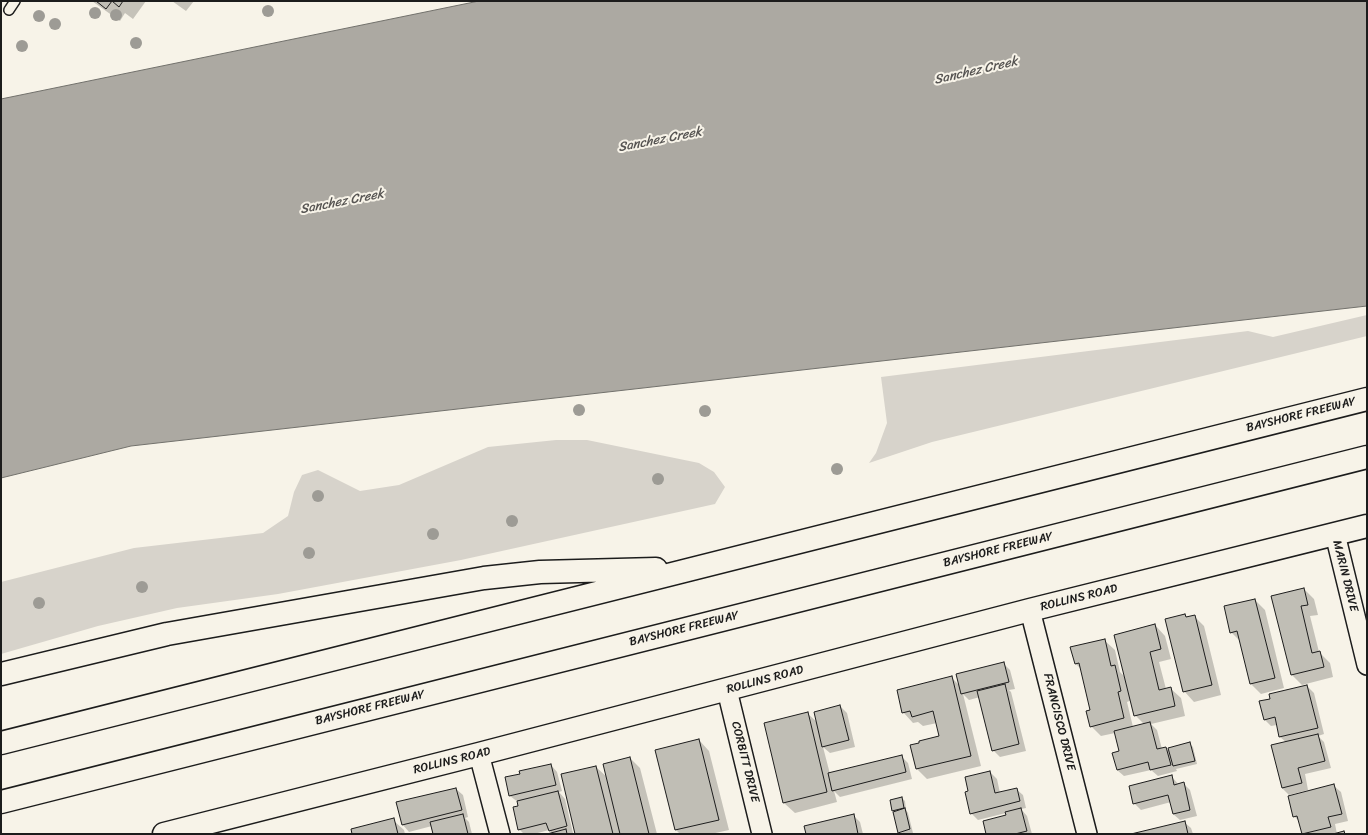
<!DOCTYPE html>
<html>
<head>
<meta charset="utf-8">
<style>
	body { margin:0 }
	#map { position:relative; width:1368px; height:835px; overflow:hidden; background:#f7f3e8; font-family:Sriracha,sans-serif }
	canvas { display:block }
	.frame { position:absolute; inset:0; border:2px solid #1c1c1c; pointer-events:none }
</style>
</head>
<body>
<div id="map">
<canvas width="1368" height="835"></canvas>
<div class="frame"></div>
</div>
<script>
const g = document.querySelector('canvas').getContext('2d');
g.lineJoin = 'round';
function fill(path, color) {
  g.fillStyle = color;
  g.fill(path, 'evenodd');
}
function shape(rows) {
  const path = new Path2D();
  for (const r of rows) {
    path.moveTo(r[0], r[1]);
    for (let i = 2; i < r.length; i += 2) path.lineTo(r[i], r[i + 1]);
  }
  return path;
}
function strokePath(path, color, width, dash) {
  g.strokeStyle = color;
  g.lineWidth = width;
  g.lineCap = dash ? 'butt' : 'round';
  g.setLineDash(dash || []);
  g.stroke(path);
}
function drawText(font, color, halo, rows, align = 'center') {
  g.font = font + ' Sriracha,sans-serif';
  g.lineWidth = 4;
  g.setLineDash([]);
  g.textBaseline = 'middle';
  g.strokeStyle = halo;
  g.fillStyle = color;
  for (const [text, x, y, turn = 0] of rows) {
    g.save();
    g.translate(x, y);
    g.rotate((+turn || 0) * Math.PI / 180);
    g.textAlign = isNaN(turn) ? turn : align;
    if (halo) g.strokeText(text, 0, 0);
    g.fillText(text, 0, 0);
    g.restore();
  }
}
fill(shape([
	[1367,315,1367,336,932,442,869,463,876,453,887,423,881,377,1248,331,1273,337],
	[556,440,587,440,699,463,714,472,725,487,715,504,461,560,278,594,177,608,98,626,1,654,1,582,134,548,263,533,288,516,294,492,302,475,318,470,360,491,399,485,488,447]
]), '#d7d3cb');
const water = shape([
	[479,1,1367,1,1367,306,131,446,1,478,1,99,479,1]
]);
fill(water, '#aca9a2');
strokePath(water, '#72716c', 1);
fill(shape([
	[92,1,146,1,133,19,125,13,120,21],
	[172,1,194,1,186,11],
	[1304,589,1314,599,1318,615,1310,616,1319,652,1330,663,1333,677,1302,685,1292,675,1273,597],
	[1255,600,1265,610,1284,688,1261,694,1251,684,1241,642,1231,632],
	[1185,615,1187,618,1194,616,1204,626,1221,695,1194,702,1184,691],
	[1155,625,1165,636,1171,659,1159,662,1166,689,1170,688,1181,698,1185,716,1151,724,1157,730,1162,749,1166,748,1171,753,1190,744,1193,747,1197,764,1176,769,1177,771,1158,776,1151,770,1124,776,1117,770,1120,752,1115,733,1101,736,1091,726,1091,711,1081,669,1076,664,1104,640,1115,650,1120,672,1126,678],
	[1132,700,1135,715,1144,724,1133,727,1127,702],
	[1004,664,1010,670,1015,689,1009,690,1011,692,1026,751,1000,757,993,750,980,697,969,700,963,694,981,766,927,779,917,769,940,736,937,723,923,726,918,722,913,723,903,712,951,677,960,686],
	[1307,686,1314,693,1324,734,1318,736,1324,742,1331,768,1305,774,1308,790,1289,795,1282,788,1286,742,1280,737,1277,725,1271,726,1264,719,1271,699],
	[840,706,847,713,855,747,830,753,823,747,830,774,901,756,908,763,912,779,840,797,834,791,837,802,795,813,784,803,807,713,818,723],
	[699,740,709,751,729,830,711,834,680,834,676,830,657,751],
	[630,758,640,768,657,834,576,834,596,767,608,778],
	[551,765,557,772,562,791,559,792,565,799,573,833,551,834,553,834,549,830,534,834,524,834,519,829,518,802,510,796,506,778],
	[990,772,997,779,1000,793,1016,789,1023,795,1026,808,1021,809,1027,816,1032,834,987,834,1007,816,1006,813,978,820,971,813],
	[1172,777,1179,785,1183,783,1190,790,1197,816,1180,820,1173,814,1171,802,1141,810,1134,803],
	[1334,786,1341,792,1348,821,1335,824,1337,834,1304,834,1300,822,1294,816],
	[456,789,463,795,468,817,465,818,469,822,472,834,434,834,432,826,409,832,403,825],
	[902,798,905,801,906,810,908,813,913,833,907,834,899,832,895,812,893,810],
	[853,815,860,822,863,834,807,834],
	[393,820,404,830,405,834,353,834],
	[1184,822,1191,828,1193,834,1135,834]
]), '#0003');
const building = shape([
	[96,1,112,1,106,9,96,1],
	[112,1,123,1,119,7,112,1],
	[1304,588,1308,605,1301,606,1312,653,1320,651,1324,667,1291,675,1271,596,1304,588],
	[1255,599,1275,678,1250,684,1237,631,1230,633,1224,606,1255,599],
	[1185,614,1186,617,1195,615,1212,685,1183,692,1165,619,1185,614],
	[1155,624,1161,649,1150,652,1159,690,1171,687,1175,706,1134,716,1114,635,1155,624],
	[1105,639,1111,666,1115,665,1121,691,1118,692,1124,718,1090,727,1086,711,1090,710,1079,663,1075,664,1070,647,1105,639],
	[1004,662,1009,682,961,694,956,674,1004,662],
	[952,676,971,756,916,769,910,745,919,743,919,741,939,736,933,711,912,717,910,711,902,713,897,690,952,676],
	[1005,684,1019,744,992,751,977,691,1005,684],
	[1307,685,1318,728,1279,737,1275,717,1264,720,1259,701,1270,699,1269,694,1307,685],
	[840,705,849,740,822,747,814,712,840,705],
	[808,712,827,792,783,803,764,723,808,712],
	[1150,722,1157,749,1166,747,1171,765,1150,770,1148,762,1117,770,1112,753,1119,751,1114,731,1150,722],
	[1318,734,1325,761,1298,768,1302,783,1282,788,1271,745,1318,734],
	[699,739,719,820,675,830,655,750,699,739],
	[1190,742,1195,761,1173,766,1168,748,1190,742],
	[902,755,906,772,832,791,828,773,902,755],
	[630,757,649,834,620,834,603,764,630,757],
	[551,764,556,785,509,796,505,777,520,774,519,771,551,764],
	[596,766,613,834,575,834,561,774,596,766],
	[990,771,995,793,1017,788,1020,801,970,814,965,792,968,791,965,777,990,771],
	[1172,775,1174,785,1184,782,1190,810,1173,814,1168,795,1133,804,1129,786,1172,775],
	[1334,784,1342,814,1328,817,1331,827,1302,834,1297,816,1293,817,1288,796,1334,784],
	[456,788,462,810,402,825,396,802,456,788],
	[558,791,567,826,549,831,546,823,518,830,513,807,518,806,517,801,558,791],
	[902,797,904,808,892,811,890,800,902,797],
	[905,808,910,829,898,833,893,812,905,808],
	[1021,808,1027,831,1015,834,986,834,983,821,1006,815,1005,812,1021,808],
	[463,814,468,834,433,834,430,822,463,814],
	[854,814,858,834,806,834,804,826,854,814],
	[394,818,398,834,352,834,351,829,394,818],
	[1185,821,1188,834,1131,834,1185,821],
	[566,829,567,834,547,834,566,829],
	[1344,831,1345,834,1333,834,1344,831]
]);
fill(building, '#c0beb5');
strokePath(building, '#1c1c1c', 1);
const lane = shape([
	[9,10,15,1]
]);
const street = shape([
	[1335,534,1367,665],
	[1030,610,1087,834],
	[727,690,762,834],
	[479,754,500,834]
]);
const secondary = shape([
	[164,834,479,754,1030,610,1367,526]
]);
const highway = shape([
	[1,674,167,634,484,578,540,572,656,569],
	[1,743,1367,399],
	[1,802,1367,457]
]);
strokePath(lane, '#1c1c1c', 12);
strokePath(street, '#1c1c1c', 22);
strokePath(secondary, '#1c1c1c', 25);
strokePath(highway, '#1c1c1c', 25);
strokePath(lane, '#f7f3e8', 9);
strokePath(street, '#f7f3e8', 19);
strokePath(secondary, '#f7f3e8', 22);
strokePath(highway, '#f7f3e8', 22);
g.fillStyle = '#9d9b95';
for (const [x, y] of [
	[268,11],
	[95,13],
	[116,15],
	[39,16],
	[55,24],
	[136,43],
	[22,46],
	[579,410],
	[705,411],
	[837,469],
	[658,479],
	[318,496],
	[512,521],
	[433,534],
	[309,553],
	[142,587],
	[39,603]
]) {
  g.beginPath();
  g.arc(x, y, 6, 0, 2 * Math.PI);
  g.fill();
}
drawText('12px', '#1c1c1c', '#f7f3e8', [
	["BAYSHORE FREEWAY",1301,415,-14],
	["BAYSHORE FREEWAY",998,550,-14],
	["MARIN DRIVE",1345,576,76],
	["ROLLINS ROAD",1079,598,-14],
	["BAYSHORE FREEWAY",684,629,-14],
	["ROLLINS ROAD",765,680,-15],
	["BAYSHORE FREEWAY",370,708,-14],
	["FRANCISCO DRIVE",1059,722,76],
	["ROLLINS ROAD",452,761,-14],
	["CORBITT DRIVE",745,762,76]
]);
drawText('italic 13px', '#565452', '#f7f3e8', [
	["Sanchez Creek",976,71,-13],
	["Sanchez Creek",660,140,-11],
	["Sanchez Creek",342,202,-11]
]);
</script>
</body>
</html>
